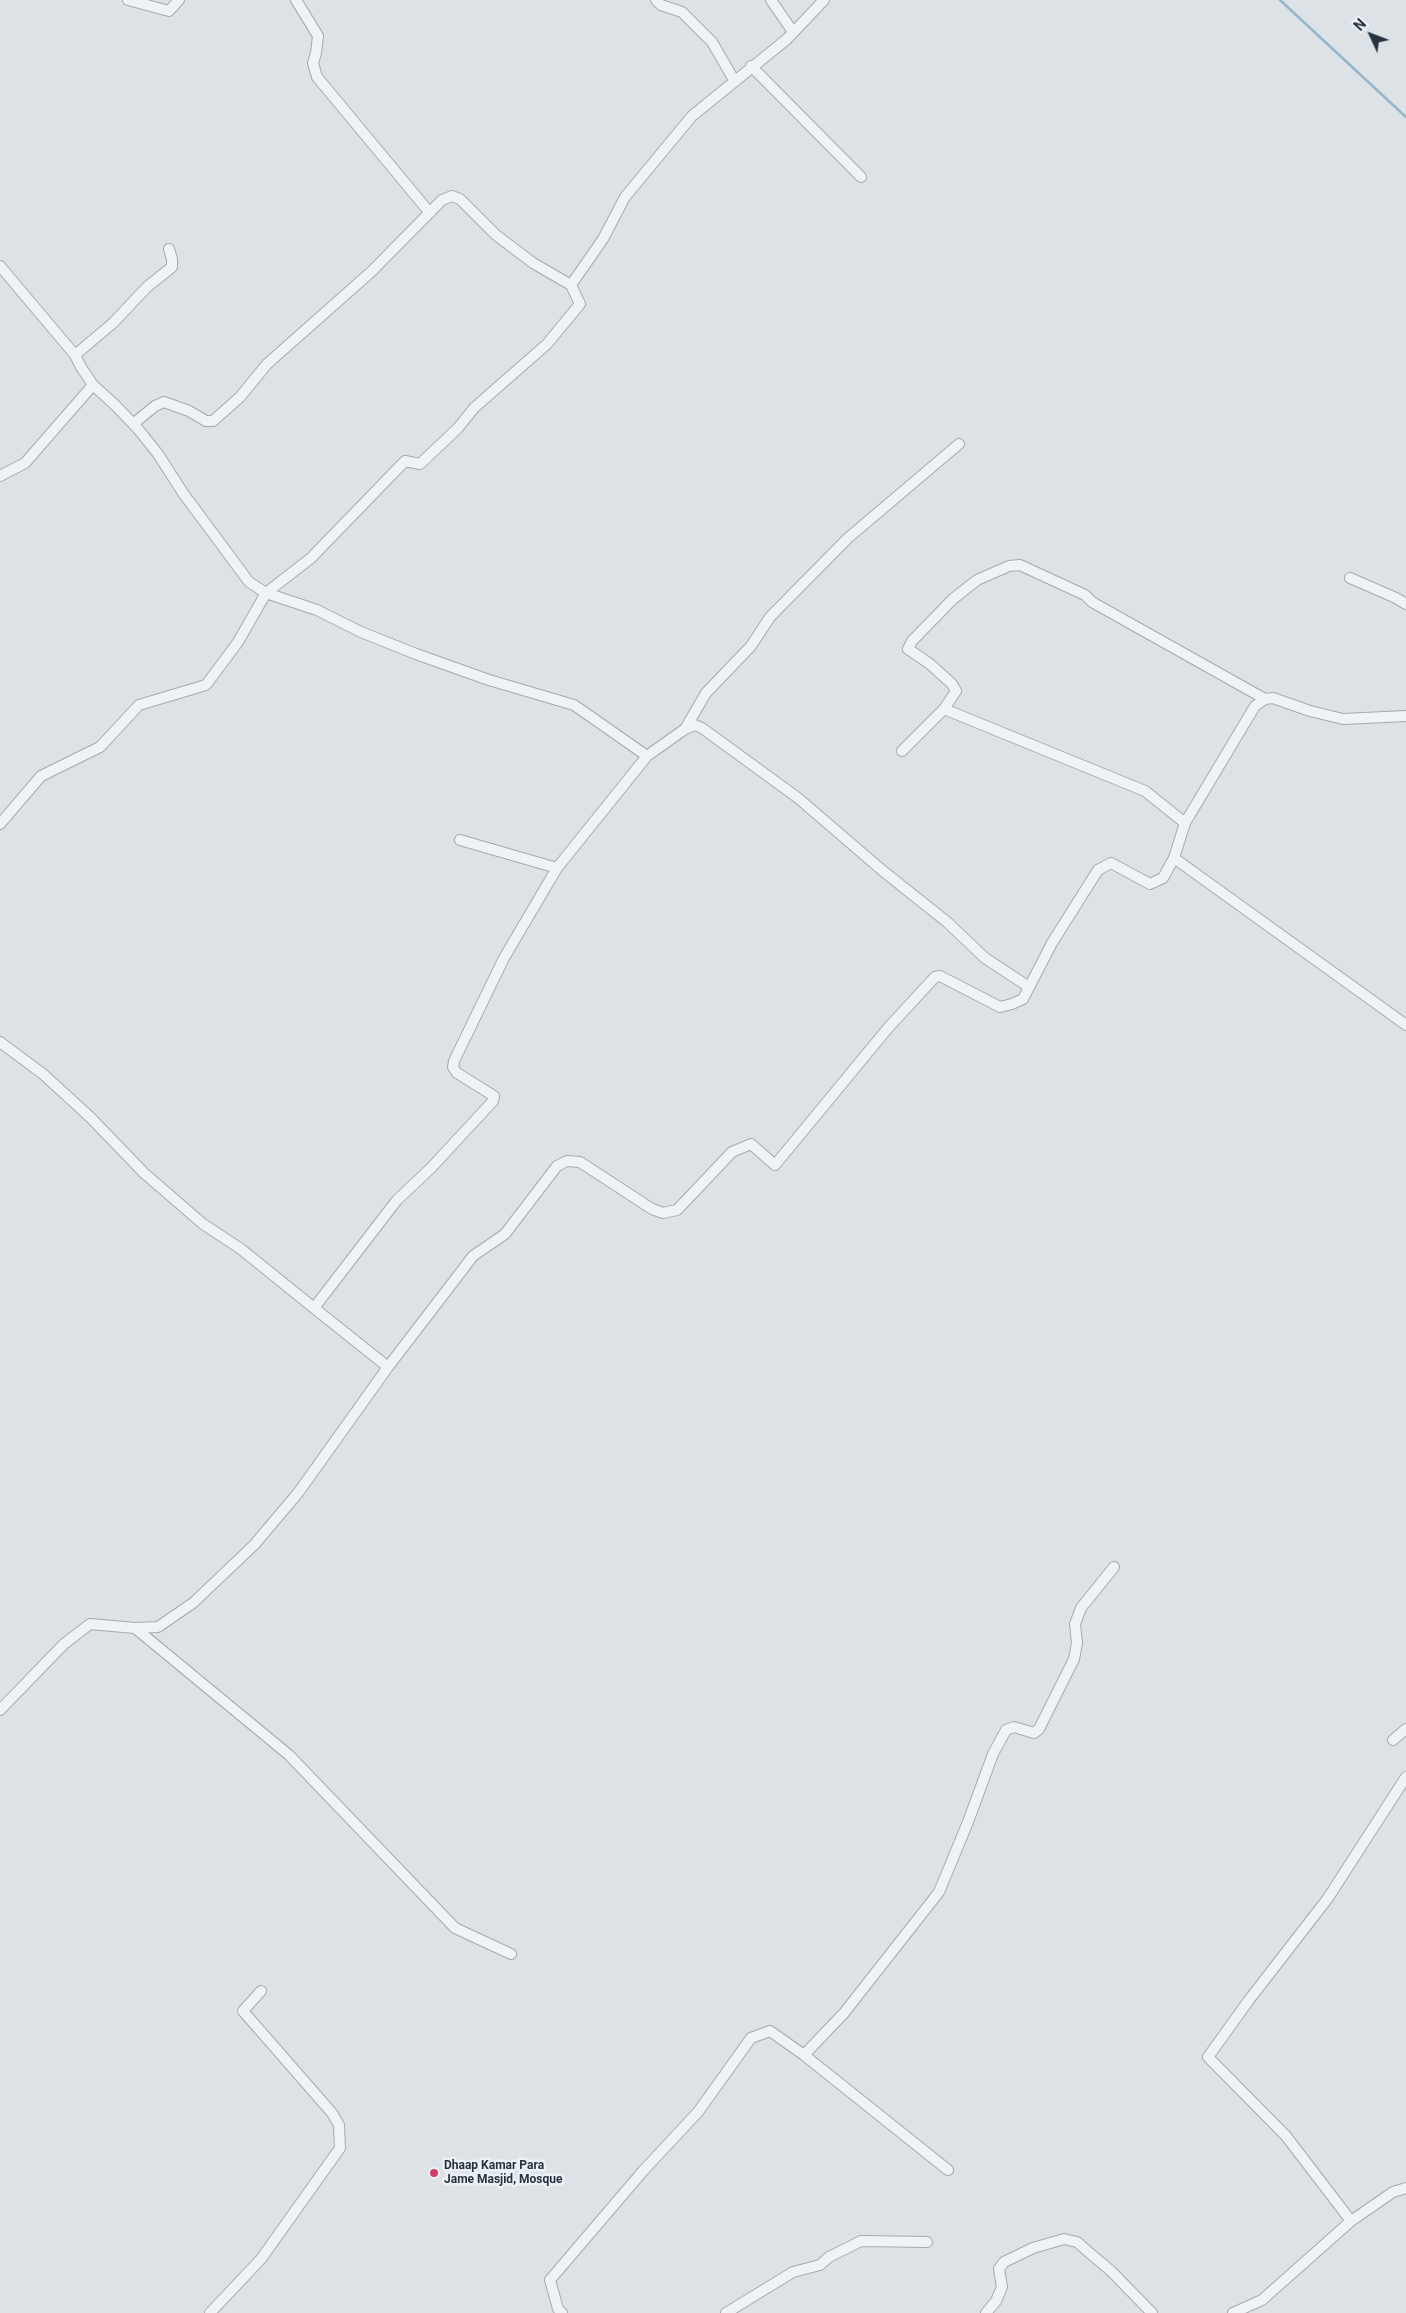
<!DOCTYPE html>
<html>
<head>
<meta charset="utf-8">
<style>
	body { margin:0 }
	#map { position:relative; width:1406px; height:2313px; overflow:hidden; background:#dde2e7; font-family:Roboto,sans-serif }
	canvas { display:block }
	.north { position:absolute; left:1346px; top:10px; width:50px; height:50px; -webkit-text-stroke:4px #ecf1f5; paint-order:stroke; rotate:313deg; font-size:14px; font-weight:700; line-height:20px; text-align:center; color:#26323e }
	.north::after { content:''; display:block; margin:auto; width:18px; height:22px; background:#26323e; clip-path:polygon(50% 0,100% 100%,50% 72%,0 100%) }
</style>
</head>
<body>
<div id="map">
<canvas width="1406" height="2313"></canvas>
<div class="north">N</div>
</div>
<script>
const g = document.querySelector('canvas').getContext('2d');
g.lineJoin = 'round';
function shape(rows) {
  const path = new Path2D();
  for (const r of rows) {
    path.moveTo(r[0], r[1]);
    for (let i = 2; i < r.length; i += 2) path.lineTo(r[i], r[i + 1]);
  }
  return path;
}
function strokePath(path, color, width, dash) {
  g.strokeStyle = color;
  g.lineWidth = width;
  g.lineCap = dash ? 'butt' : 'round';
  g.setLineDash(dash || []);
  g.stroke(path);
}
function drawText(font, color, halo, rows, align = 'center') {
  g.font = font + ' Roboto,sans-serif';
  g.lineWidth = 5;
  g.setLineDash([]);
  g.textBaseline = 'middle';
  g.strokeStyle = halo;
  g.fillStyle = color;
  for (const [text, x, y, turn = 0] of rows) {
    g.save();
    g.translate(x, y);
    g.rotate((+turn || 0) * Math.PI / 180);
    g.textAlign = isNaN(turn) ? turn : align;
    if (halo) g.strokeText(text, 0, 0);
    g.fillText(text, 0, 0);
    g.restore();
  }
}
strokePath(shape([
	[1280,0,1406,117]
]), '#96b5c9', 2.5);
const minor = shape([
	[128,0,169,11,179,0],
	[296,0,318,36,316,53,313,63,317,77,430,213],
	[656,0,661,5,682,12,712,42,734,80],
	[771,0,793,32],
	[751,66,861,177],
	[0,266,75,355],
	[93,385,115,405,138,429,158,454,183,493,229,555,249,582,266,593,317,610,361,632,416,654,489,680,574,705,647,756],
	[133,424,155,406,164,402,189,411,206,421,213,421,240,397,267,364,372,271,442,200,452,196,460,199,496,235,533,263,571,285,603,239,625,197,692,116,787,39,824,0],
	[0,476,25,463,93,385,81,367,75,355,113,323,147,287,172,267,172,259,169,249],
	[1350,578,1396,598,1406,604],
	[944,709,1145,791,1185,823],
	[685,729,706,693,751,646,770,617,848,538,959,444],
	[902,751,944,709,956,691,952,684,930,664,908,649,912,641,953,599,977,580,1009,566,1020,565,1085,595,1092,602,1265,699],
	[0,824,41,776,100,747,139,705,206,685,238,642,266,593,311,558,405,461,420,464,458,428,474,408,547,344,580,304,571,285],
	[460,840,557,868],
	[1174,858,1406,1025],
	[0,1042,43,1074,91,1118,144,1173,203,1224,241,1249,314,1308],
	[388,1367,314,1308,397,1200,431,1168,493,1101,494,1096,457,1073,453,1067,454,1061,504,958,557,868,647,756,685,729,695,725,702,728,798,798,883,871,947,922,985,958,1029,987],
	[135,1628,289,1755,455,1928,511,1954],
	[0,1710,64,1644,90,1624,135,1628,158,1627,193,1603,254,1545,298,1493,388,1367,473,1256,505,1234,557,1166,567,1161,580,1162,652,1209,663,1213,677,1210,732,1152,751,1144,775,1165,888,1028,935,977,940,976,1000,1007,1012,1004,1023,999,1052,943,1098,870,1111,863,1150,884,1163,878,1174,858,1185,823,1255,706,1265,699,1273,698,1310,711,1343,719,1406,716],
	[1393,1740,1406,1729],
	[804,2055,948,2170],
	[1351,2221,1286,2136,1208,2057,1249,2000,1328,1898,1406,1777],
	[210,2313,261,2259,340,2148,339,2125,332,2113,243,2011,261,1991],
	[562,2313,558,2309,550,2280,643,2171,698,2112,751,2038,770,2031,804,2055,844,2013,939,1892,968,1822,993,1754,1006,1730,1014,1727,1034,1733,1039,1729,1074,1659,1077,1643,1075,1624,1081,1608,1114,1567],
	[726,2313,793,2272,820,2265,829,2257,861,2241,927,2242],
	[986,2313,996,2301,1002,2287,999,2269,1004,2262,1033,2248,1064,2239,1077,2242,1092,2255,1111,2271,1152,2313],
	[1233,2313,1262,2300,1351,2221,1393,2192,1406,2188]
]);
strokePath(minor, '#a2aab1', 12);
strokePath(minor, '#f0f3f6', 10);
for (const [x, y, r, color] of [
	[434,2173,5,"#d33c64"]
]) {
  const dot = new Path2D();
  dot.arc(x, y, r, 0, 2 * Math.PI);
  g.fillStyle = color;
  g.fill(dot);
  strokePath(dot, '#ecf1f5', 2);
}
drawText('bold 12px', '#26323e', '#ecf1f5', [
	["Dhaap Kamar Para",444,2166],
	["Jame Masjid, Mosque",444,2180]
], 'left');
</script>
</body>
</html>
